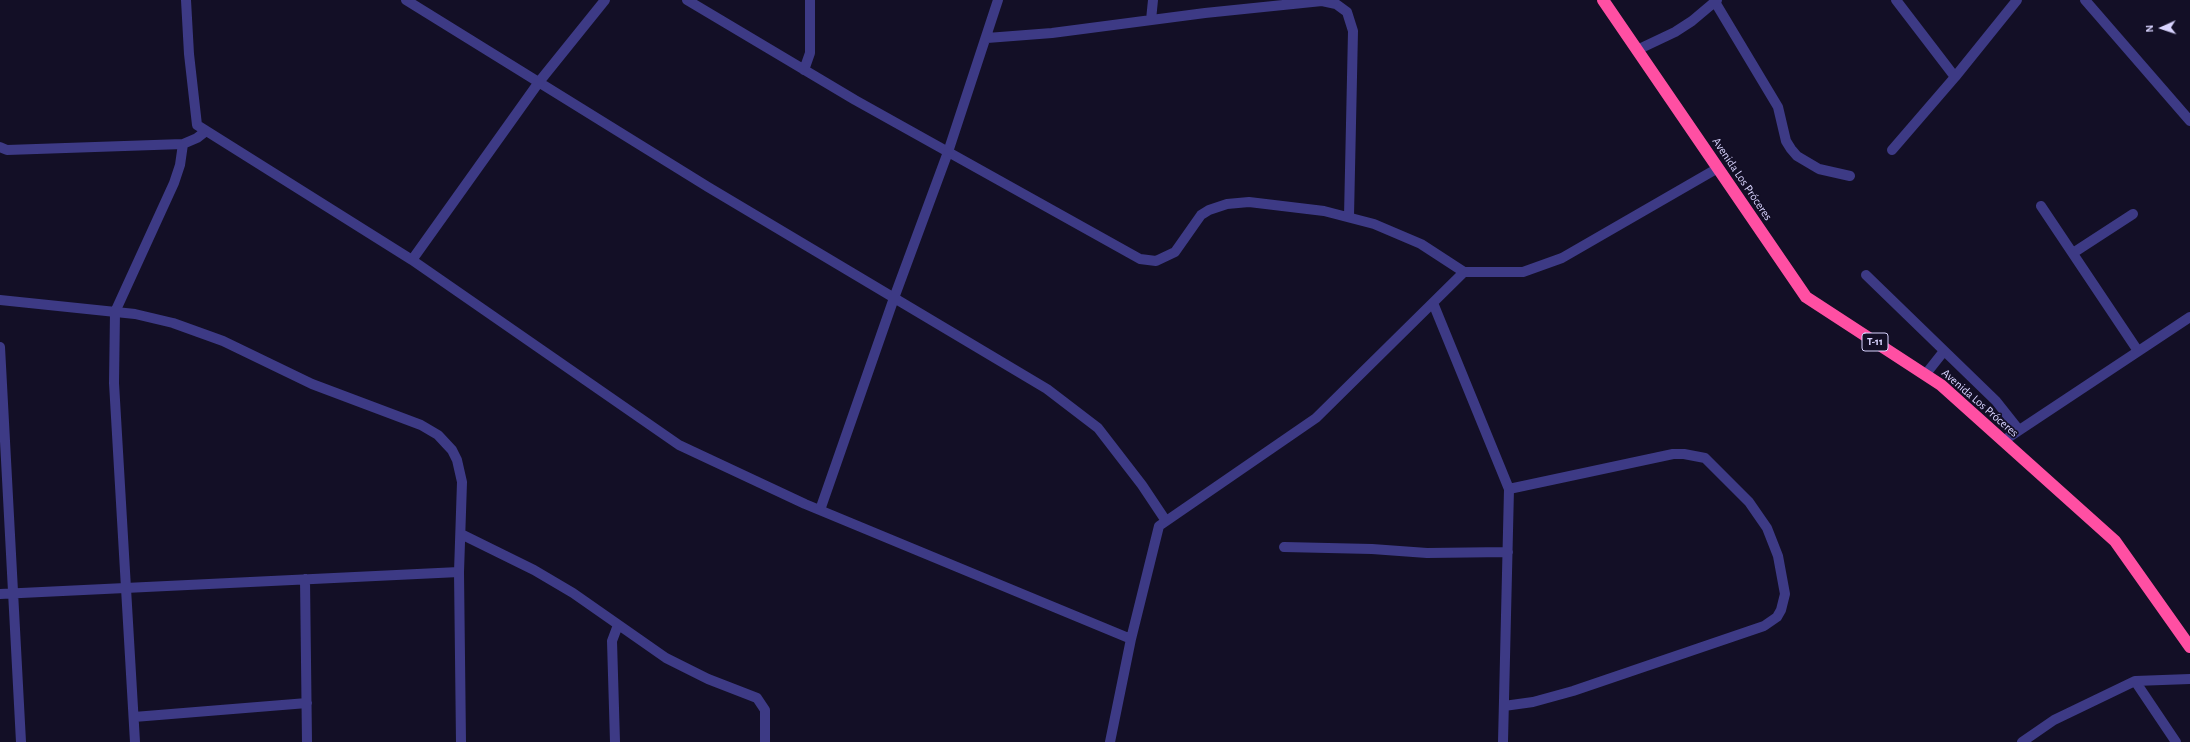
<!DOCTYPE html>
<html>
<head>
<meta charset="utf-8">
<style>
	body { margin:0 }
	#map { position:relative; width:2190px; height:742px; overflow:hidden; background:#130f26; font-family:"Alegreya Sans",sans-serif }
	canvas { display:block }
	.north { position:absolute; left:2142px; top:8px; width:40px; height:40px; -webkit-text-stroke:3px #130f26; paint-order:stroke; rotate:267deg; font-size:11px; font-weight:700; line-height:16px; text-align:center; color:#d9d4ff }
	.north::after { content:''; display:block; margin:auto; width:14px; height:18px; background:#d9d4ff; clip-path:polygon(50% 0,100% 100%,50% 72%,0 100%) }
</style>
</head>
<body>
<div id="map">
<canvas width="2190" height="742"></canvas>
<div class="north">N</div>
</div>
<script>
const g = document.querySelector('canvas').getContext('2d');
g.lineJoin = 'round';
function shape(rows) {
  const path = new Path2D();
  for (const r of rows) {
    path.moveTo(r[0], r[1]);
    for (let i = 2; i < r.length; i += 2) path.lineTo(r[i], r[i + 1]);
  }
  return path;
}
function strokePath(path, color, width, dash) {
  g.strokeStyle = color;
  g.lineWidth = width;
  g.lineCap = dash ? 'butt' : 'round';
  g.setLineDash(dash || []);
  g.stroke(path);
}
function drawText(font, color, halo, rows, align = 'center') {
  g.font = font + ' "Alegreya Sans",sans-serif';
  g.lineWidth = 3.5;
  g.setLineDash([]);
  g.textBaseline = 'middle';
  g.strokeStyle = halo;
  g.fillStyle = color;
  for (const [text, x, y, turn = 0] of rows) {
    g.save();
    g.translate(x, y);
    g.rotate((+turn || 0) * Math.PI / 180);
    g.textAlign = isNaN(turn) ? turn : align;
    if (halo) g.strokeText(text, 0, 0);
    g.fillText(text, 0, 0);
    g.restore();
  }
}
strokePath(shape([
	[186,0,189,54,197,125,412,260,679,445,805,504,1131,639,1110,742],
	[406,0,708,187,1047,389,1098,428,1142,485,1166,521],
	[687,0,855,100,1140,259,1156,261,1175,252,1201,215,1209,210,1227,204,1249,202,1324,211,1374,224,1421,244,1464,272],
	[1896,0,1955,77],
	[2085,0,2190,121],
	[1715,2,1778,107,1786,141,1791,149,1797,156,1819,169,1850,176],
	[1151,20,1153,0],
	[987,38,1052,33,1205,13,1322,1,1336,4,1347,12,1353,31,1349,216],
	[1637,50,1675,32,1692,21,1717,0],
	[804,70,810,53,810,0],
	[0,147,7,150,183,144,197,138,206,131],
	[1892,150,1955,77,2017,0],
	[2041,206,2138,351],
	[2073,253,2133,214],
	[412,260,539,82,605,0],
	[1866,275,1996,401,2019,430],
	[0,300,135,314,173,323,223,341,312,384,421,425,438,435,452,450,457,460,462,482,459,572,461,742],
	[1433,303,1509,489,1503,742],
	[0,347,21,742],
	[1925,375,1944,351],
	[2003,441,2190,317],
	[820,510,894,298,948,152,998,0],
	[461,534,534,570,573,593,666,658,708,679,757,698,765,710,765,742],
	[1284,547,1372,549,1427,553,1508,552],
	[305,579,307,742],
	[0,594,459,572],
	[1131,639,1159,526,1316,418,1464,272,1523,272,1562,258,1718,168],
	[2135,681,2176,742],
	[1504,706,1533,702,1573,691,1764,626,1777,617,1781,610,1785,594,1778,556,1767,528,1749,502,1705,458,1684,454,1673,454,1509,489],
	[134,717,307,703],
	[135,742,114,383,115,312,174,183,180,165,183,144],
	[615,742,612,641,618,625],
	[2022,742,2054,720,2135,681,2190,679]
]), '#3d3a85', 10);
strokePath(shape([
	[1603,0,1806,297,1941,385,2115,541,2190,647]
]), '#ff4fa3', 12);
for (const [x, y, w] of [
	[1875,342,26]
]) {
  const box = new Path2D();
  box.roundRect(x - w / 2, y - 9, w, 18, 3);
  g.fillStyle = '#130f26';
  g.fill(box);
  strokePath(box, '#d9d4ff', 1);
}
drawText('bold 11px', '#d9d4ff', null, [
	["T-11",1875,342]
]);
drawText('12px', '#d9d4ff', '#130f26', [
	["Avenida Los Próceres",1742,179,56],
	["Avenida Los Próceres",1980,403,41]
]);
</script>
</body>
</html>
